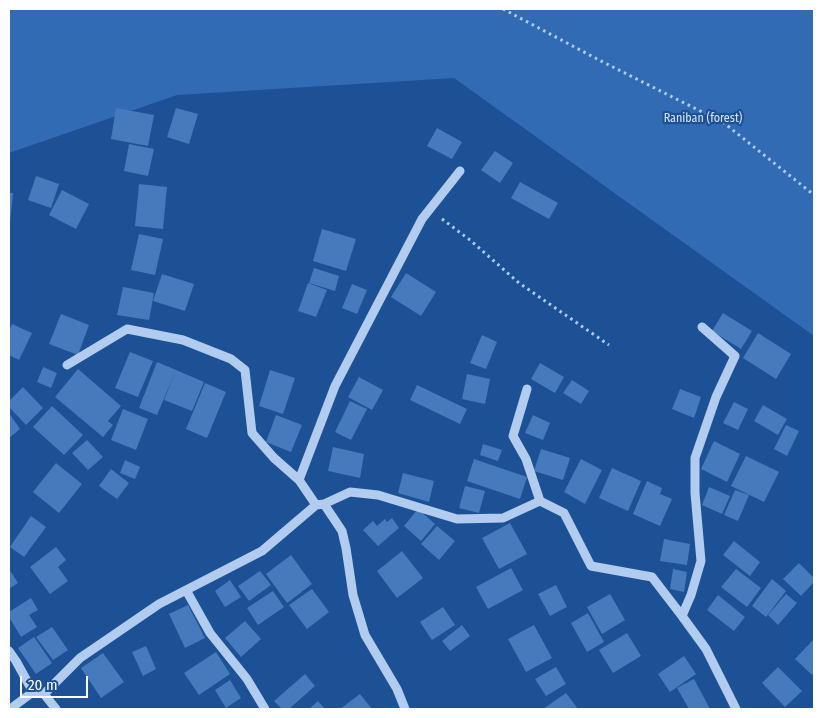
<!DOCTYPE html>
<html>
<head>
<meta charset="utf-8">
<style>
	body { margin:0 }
	#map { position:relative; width:823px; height:718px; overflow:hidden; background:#1d5196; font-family:"Fira Sans Condensed",sans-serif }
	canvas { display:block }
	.frame { position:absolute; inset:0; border:10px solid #fff; pointer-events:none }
	.scale { position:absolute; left:20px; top:676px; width:68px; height:22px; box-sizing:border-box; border:2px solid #fff; border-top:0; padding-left:6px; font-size:15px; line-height:18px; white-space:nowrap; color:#fff; -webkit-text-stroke:4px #1d5196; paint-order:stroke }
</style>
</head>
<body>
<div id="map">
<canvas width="823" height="718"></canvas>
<div class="frame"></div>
<div class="scale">20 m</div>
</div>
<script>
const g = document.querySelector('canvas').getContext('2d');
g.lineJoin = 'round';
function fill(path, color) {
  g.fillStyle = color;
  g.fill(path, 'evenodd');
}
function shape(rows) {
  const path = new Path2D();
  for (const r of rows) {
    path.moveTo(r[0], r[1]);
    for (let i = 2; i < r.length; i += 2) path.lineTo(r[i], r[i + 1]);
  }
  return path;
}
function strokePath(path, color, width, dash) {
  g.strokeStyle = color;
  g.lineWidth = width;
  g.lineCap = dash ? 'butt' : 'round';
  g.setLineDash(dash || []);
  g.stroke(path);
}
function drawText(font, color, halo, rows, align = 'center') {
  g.font = font + ' "Fira Sans Condensed",sans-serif';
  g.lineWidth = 4.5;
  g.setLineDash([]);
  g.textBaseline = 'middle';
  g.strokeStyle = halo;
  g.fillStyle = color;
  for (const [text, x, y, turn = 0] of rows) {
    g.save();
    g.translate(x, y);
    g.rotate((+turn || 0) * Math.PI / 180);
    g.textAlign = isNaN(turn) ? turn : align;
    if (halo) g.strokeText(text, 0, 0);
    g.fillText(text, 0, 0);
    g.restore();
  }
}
fill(shape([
	[9,9,814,9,814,336,454,78,177,95,9,153]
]), '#316bb4');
fill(shape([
	[116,108,154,115,148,146,111,139],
	[176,108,198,114,189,144,167,137],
	[437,128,462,142,452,159,427,146],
	[129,144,154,149,148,176,124,171],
	[495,151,513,163,500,183,481,170],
	[36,176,59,184,51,208,28,200],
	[520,182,558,203,549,219,511,198],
	[139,184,167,187,163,229,135,226],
	[62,190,89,204,76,229,49,215],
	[9,193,13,193,10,223,9,223],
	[322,229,356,239,346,271,313,261],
	[139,234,163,239,155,275,131,270],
	[314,268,339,276,335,291,309,283],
	[406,273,436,292,421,316,391,297],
	[162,274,194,284,185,311,153,301],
	[308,283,327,290,316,317,298,311],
	[352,284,367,290,357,314,342,308],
	[123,287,154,293,149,320,117,315],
	[723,313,752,331,741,349,712,331],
	[61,314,89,325,78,355,49,344],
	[12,324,32,333,19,360,9,355,9,331],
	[758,333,791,354,776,379,743,358],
	[482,335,497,342,486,369,470,363],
	[130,352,153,361,138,397,115,388],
	[157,362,176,370,157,415,139,408],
	[540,363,564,377,555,393,531,379],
	[43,367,57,373,51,388,37,382],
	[78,369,121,406,108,421,113,425,103,437,55,397],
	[176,370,204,382,192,411,164,400],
	[270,370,295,378,283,414,259,406],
	[467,374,490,379,485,404,462,399],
	[359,377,383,390,372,410,348,397],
	[572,380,589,391,581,404,563,393],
	[205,383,226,392,207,438,186,429],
	[417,385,467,409,460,424,410,400],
	[23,387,43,408,26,425,9,407,9,401],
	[680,389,701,397,694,418,672,409],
	[350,401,367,409,351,440,335,432],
	[734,402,748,409,738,430,723,423],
	[763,405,787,419,778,435,754,421],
	[52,406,83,435,64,455,33,427],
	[123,409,148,419,136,450,111,440],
	[9,413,20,429,9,438],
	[276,415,302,425,291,452,266,442],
	[533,415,550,423,543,440,525,433],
	[786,425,799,431,787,456,774,449],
	[87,440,103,457,88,470,72,453],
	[714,441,740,454,727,482,701,469],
	[483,444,502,450,498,461,480,455],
	[333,447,364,454,360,478,328,471],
	[541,449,570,458,563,480,534,471],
	[746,456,779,472,764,502,731,486],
	[474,459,527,477,520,499,467,481],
	[581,459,602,470,585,504,564,492],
	[125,460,140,467,135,479,120,473],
	[56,463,82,484,59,513,33,492],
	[612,468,641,481,628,511,599,498],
	[111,469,129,483,117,499,99,486],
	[403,473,434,481,429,502,398,493],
	[647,481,662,488,660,494,672,499,660,526,633,514],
	[465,486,485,491,479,513,459,508],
	[709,487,730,496,722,514,702,505],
	[735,490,749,495,738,521,724,515],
	[418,509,435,524,421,541,404,526],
	[31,516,46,527,24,557,10,547],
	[392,518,399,528,378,546,363,530,373,521,377,526,385,519,387,522],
	[510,523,527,554,499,569,482,538],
	[437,526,455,541,439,560,421,544],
	[664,539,690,544,687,565,660,561],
	[734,541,760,562,750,576,723,555],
	[56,547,66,560,58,567,68,581,50,594,30,567],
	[402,551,423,578,397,598,377,571],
	[291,555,312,584,287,603,266,574],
	[799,563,814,578,814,582,801,596,783,579],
	[511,568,523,590,488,609,476,587],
	[9,569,18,583,9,589],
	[673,569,687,572,684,592,670,589],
	[736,569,761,588,747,607,721,587],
	[260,571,271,585,249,601,238,586],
	[772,579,786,591,766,617,752,606],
	[230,580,241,597,225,607,215,591],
	[556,585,567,607,550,616,538,594],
	[312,589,329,612,307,629,289,605],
	[273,591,284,607,258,625,247,608],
	[610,594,625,620,602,634,587,607],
	[786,594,797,603,778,625,768,615],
	[718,595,745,617,734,631,707,610],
	[31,598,38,610,29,615,37,627,21,637,9,617,9,612],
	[188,605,205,638,185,648,169,614],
	[443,607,455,625,432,640,420,622],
	[588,613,604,642,587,652,571,623],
	[245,621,261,639,241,657,225,638],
	[462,625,470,636,450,651,442,641],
	[534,625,552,658,526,672,508,639],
	[52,627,68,650,53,660,36,637],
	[627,633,641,656,613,673,599,650],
	[34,637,52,663,36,674,18,648],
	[814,639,814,672,812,675,795,659],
	[146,646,156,669,143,676,132,652],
	[216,652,230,674,199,695,184,673],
	[103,653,124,682,101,698,81,668],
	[684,656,696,674,670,692,658,674],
	[556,667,566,684,546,696,535,679],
	[778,667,802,691,785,707,762,683],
	[305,674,315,686,289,709,282,709,274,701],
	[694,679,710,709,689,709,677,688],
	[230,680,241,698,226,708,215,690],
	[566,693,578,709,543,709],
	[360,694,372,709,340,709],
	[318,701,325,709,309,709]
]), '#457abd');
strokePath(shape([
	[503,9,599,60,724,123,814,195],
	[442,219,470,240,519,283,609,345]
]), '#b1ccef', 3, [2.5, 4]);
strokePath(shape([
	[527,389,513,436,526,459,540,501],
	[299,480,335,386,422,219,460,171],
	[324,504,342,531,346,548,353,595,365,635,397,689,405,709],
	[316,505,324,504,350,492,378,495,457,519,503,518,540,501,564,513,591,566,652,577,682,616,706,649,736,709],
	[186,590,210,633,247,679,265,709],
	[682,616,691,595,701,561,695,493,695,458,716,397,735,356,702,327],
	[9,651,16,661,33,692],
	[44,694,80,658,159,604,262,551,316,505,299,480,274,458,252,433,245,370,231,359,183,340,127,329,67,365],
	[10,709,33,692,44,694,56,709]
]), '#b1ccef', 9);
drawText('12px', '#d7e7fb', '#1d5196', [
	["Raniban (forest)",703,119]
]);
</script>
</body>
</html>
